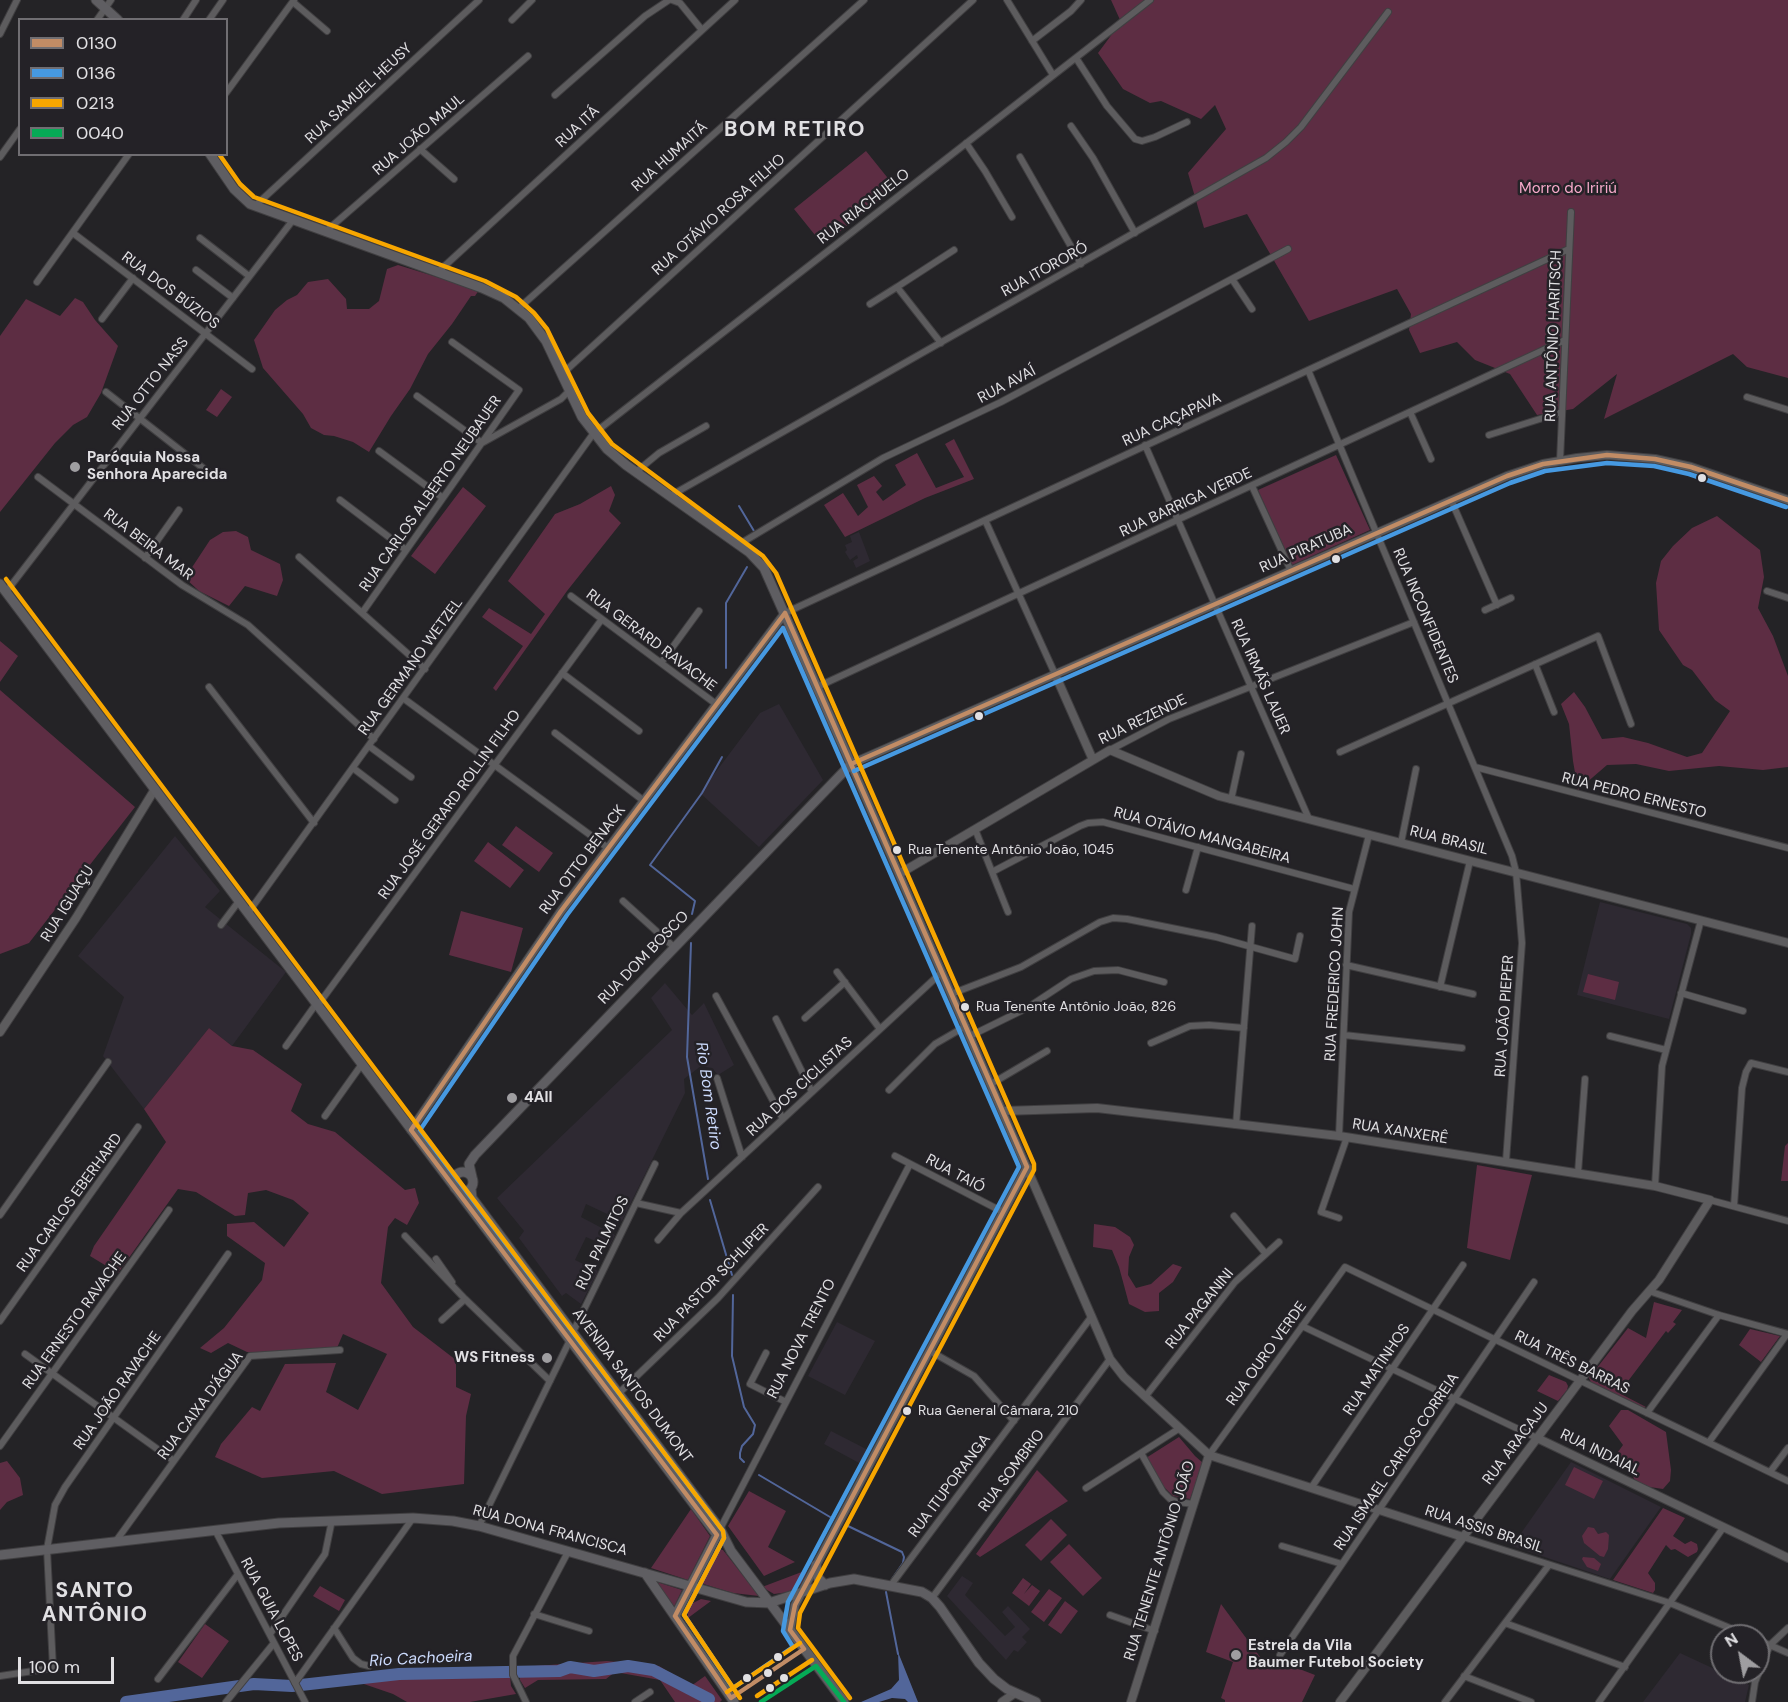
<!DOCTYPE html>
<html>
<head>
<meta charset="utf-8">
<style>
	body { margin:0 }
	#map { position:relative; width:1788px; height:1702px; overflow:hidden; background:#242326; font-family:"DM Sans",sans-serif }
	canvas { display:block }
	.legend { position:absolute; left:18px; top:18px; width:210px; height:138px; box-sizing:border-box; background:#242227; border:2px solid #706e72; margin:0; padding:8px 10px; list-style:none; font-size:18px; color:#e1e0e3 }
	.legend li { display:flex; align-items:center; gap:12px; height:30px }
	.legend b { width:30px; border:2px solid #706e72 }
	.north { position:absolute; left:1710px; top:1624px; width:60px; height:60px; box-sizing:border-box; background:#242227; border:2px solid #706e72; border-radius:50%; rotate:328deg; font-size:16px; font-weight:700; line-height:24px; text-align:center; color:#e1e0e3 }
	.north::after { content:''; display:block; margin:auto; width:21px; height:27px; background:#9f9ea1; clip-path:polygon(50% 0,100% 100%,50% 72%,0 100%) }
	.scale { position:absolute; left:18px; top:1657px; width:96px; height:27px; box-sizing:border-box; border:3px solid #e1e0e3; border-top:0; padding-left:8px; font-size:18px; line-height:21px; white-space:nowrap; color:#e1e0e3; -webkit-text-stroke:4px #242227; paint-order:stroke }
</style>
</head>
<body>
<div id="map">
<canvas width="1788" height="1702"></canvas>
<ul class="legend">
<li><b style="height:8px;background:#c18c65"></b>0130</li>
<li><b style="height:8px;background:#4699e1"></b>0136</li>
<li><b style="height:8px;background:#f7a600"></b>0213</li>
<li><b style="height:8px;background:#06aa56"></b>0040</li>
</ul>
<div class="north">N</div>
<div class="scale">100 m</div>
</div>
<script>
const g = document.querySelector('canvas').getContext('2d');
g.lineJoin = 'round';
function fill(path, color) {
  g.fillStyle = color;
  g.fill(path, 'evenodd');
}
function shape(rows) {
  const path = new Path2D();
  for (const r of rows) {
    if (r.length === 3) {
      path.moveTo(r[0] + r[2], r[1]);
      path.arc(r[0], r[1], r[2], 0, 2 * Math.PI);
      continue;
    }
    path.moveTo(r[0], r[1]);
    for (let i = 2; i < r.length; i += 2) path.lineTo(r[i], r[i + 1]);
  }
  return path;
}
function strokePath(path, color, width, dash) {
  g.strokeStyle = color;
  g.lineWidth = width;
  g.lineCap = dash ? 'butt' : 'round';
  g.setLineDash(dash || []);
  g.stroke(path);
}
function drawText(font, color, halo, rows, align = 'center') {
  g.font = font + ' "DM Sans",sans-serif';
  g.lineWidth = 5;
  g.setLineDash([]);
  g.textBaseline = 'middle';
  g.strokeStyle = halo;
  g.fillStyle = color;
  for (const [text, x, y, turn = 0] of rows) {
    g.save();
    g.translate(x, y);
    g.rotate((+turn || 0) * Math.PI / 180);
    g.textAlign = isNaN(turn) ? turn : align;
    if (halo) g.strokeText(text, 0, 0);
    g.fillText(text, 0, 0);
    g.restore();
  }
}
fill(shape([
	[859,532,870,561,856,568,853,561,858,558,857,555,850,560,845,552,847,550,845,545,852,542,850,536],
	[779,704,823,780,759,847,700,793,760,713],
	[175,836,220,891,205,907,286,972,232,1046,209,1028,144,1109,103,1056,124,997,78,956],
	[1600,902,1687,924,1691,928,1691,934,1669,1019,1577,995],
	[665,983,692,1015,704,1003,734,1065,718,1075,712,1068,701,1066,684,1079,685,1093,622,1221,586,1204,581,1217,615,1235,609,1247,586,1237,575,1260,598,1271,581,1304,566,1293,562,1296,519,1238,524,1231,497,1198,672,1030,651,998],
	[837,1322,875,1341,845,1395,808,1376],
	[831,1431,868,1450,861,1464,824,1444],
	[1571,1462,1661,1507,1610,1579,1512,1546],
	[962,1576,973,1583,965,1595,1005,1636,1015,1627,1002,1612,1008,1606,1030,1629,1022,1637,1027,1642,1018,1652,1014,1650,1006,1660,947,1596],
	[1680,1653,1749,1685,1745,1702,1643,1702]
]), '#2e2932');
fill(shape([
	[1111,0,1788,0,1788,378,1747,367,1733,354,1604,419,1617,374,1573,409,1537,415,1510,374,1475,360,1457,342,1420,353,1409,330,1411,314,1397,289,1309,321,1247,214,1204,228,1188,173,1226,129,1215,105,1201,119,1161,101,1150,103,1123,89,1098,53,1121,22],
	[866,151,895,187,823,245,794,209],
	[398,265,479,290,475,296,471,296,452,324,428,354,410,389,391,416,369,452,353,442,334,436,324,435,311,428,303,414,263,368,254,340,275,310,287,300,297,295,308,282,328,279,346,299,347,309,369,309,379,301,387,269],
	[75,298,83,302,95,320,118,346,101,393,87,417,73,425,55,443,0,512,0,336,26,299,60,316],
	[221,389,232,397,217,417,206,410],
	[954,439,974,479,925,498,845,537,824,505,843,493,858,516,868,507,857,485,874,476,882,486,876,492,883,501,906,485,895,465,917,453,936,488,964,477,945,444],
	[1336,455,1370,530,1292,565,1258,490],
	[611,486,615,495,609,511,621,523,567,591,496,691,493,688,523,646,482,617,489,608,531,634,545,614,508,581,555,514,580,504],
	[463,487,486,506,435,574,411,556],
	[1717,516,1760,550,1764,577,1758,608,1773,636,1788,676,1788,767,1763,770,1719,766,1669,771,1636,764,1607,765,1578,790,1573,761,1569,724,1561,704,1574,692,1585,707,1602,739,1623,737,1648,743,1687,757,1702,753,1730,711,1715,700,1692,670,1683,665,1659,630,1656,583,1661,561,1673,546,1692,528],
	[236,531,248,537,251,550,280,564,283,580,277,596,245,586,229,606,199,591,185,578,210,540,223,532],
	[0,641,18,656,0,682],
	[0,690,135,807,29,943,0,954],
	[516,826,553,853,539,872,502,845],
	[488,842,524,870,510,888,474,861],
	[461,911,523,928,511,972,449,955],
	[1588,974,1619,982,1615,1000,1583,992],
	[209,1028,232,1046,253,1050,302,1084,291,1111,308,1124,335,1132,405,1190,415,1188,419,1203,407,1225,395,1218,388,1227,381,1283,413,1327,456,1360,456,1387,471,1394,466,1416,464,1484,382,1494,334,1471,262,1478,215,1457,221,1444,252,1407,260,1411,285,1364,336,1363,326,1392,358,1410,387,1354,343,1334,337,1348,264,1353,247,1352,228,1343,211,1353,200,1348,224,1328,262,1280,265,1263,227,1236,227,1224,254,1222,284,1247,309,1213,293,1200,266,1190,248,1193,245,1215,235,1216,196,1192,178,1189,118,1273,90,1256,94,1246,166,1142,144,1109],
	[1788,1143,1788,1181,1781,1181,1785,1146],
	[1477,1165,1532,1175,1510,1260,1467,1248],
	[1094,1224,1115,1227,1130,1237,1134,1245,1129,1257,1128,1275,1136,1288,1151,1284,1173,1264,1182,1267,1173,1282,1159,1293,1159,1311,1145,1312,1129,1304,1119,1267,1112,1250,1093,1247],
	[1654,1302,1682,1310,1673,1322,1676,1324,1668,1333,1666,1331,1619,1393,1646,1407,1643,1408,1592,1384,1589,1378,1628,1328,1646,1338],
	[1750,1329,1780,1336,1761,1362,1739,1345],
	[1549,1375,1566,1382,1568,1386,1567,1390,1558,1401,1537,1391],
	[1621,1410,1628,1410,1666,1432,1671,1470,1670,1481,1663,1489,1643,1486,1634,1479,1630,1464,1621,1466,1617,1461,1615,1456,1623,1445,1609,1426],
	[1179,1437,1195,1456,1203,1463,1190,1499,1173,1496,1159,1482,1146,1458],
	[7,1461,20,1478,23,1495,7,1502,0,1510,0,1463],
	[1574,1467,1603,1481,1594,1499,1565,1485],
	[1037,1470,1068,1501,980,1557,976,1554],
	[749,1491,786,1511,768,1547,795,1562,764,1576,728,1526],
	[1663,1508,1685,1518,1673,1536,1685,1544,1691,1541,1697,1544,1698,1549,1697,1552,1688,1557,1675,1549,1671,1550,1666,1545,1648,1573,1655,1583,1655,1590,1653,1593,1613,1580],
	[691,1509,710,1536,688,1580,651,1568],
	[1051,1519,1067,1535,1041,1561,1025,1545],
	[1588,1527,1594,1528,1598,1534,1606,1532,1609,1535,1608,1549,1604,1557,1600,1556,1584,1543,1582,1536],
	[1069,1544,1102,1578,1083,1596,1050,1562],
	[718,1549,723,1550,759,1596,733,1593,697,1582],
	[1583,1557,1594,1558,1601,1564,1598,1571,1587,1567,1582,1559],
	[807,1570,805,1579,801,1584,789,1592,774,1594,762,1587],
	[1023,1578,1031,1584,1024,1594,1032,1585,1040,1591,1029,1606,1012,1593],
	[657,1582,682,1590,674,1607],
	[320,1586,345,1600,339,1611,313,1596],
	[1049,1589,1062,1598,1044,1622,1031,1612],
	[701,1599,711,1601,688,1618,688,1611,691,1604],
	[1065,1601,1078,1611,1061,1634,1048,1625],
	[1221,1604,1266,1665,1271,1658,1315,1675,1302,1702,1225,1702,1225,1700,1221,1698,1233,1662,1206,1652],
	[205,1624,229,1641,202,1678,178,1662],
	[607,1661,659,1666,691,1686,705,1676,722,1700,720,1702,675,1702,660,1680,615,1672,606,1679,538,1680,525,1688,520,1680,520,1667],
	[461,1670,472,1674,485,1674,487,1676,503,1674,510,1676,511,1686,516,1694,470,1702,407,1702,393,1694,355,1681,387,1678,391,1679,414,1674,438,1677,443,1675,449,1676]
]), '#5d2d43');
fill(shape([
	[898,1652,918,1702,908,1702,905,1699,892,1698,879,1702,861,1702,891,1689,899,1680]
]), '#52669a');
strokePath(shape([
	[739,506,754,531],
	[726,668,726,603,747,567],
	[692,914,695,901,650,865,702,793,722,757],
	[691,943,687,1057,708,1179],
	[710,1200,732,1275],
	[733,1295,732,1356,744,1407,755,1425,753,1434,742,1446,740,1453,740,1458,744,1462],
	[759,1475,830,1517],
	[848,1526,902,1552,904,1557,903,1563,892,1579],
	[886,1592,898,1654]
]), '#52669a', 2);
strokePath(shape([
	[126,1702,254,1684,292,1686,399,1674,559,1671,570,1667,594,1671,628,1666,653,1670,709,1699]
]), '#52669a', 12);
const street = shape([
	[672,0,680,3,702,30],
	[1007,0,1053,75],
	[293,2,327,31],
	[97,20,111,0],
	[183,20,196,0],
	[209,20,223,0],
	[512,20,532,0],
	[0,34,17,0],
	[1032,41,1071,11,1081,0],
	[1076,58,1107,106,1135,139,1142,141,1155,137,1187,122],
	[226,93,294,0],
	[555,95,645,16,669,0],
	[1071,126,1093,158,1135,233],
	[966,143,985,171,1012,217],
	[420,149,454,179],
	[0,157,20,129],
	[1020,157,1081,264],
	[255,206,479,0],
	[325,232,528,56],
	[73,233,252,369],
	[200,238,249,276],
	[196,270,233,298],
	[438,272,735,0],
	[1232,279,1252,309],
	[37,282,129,154],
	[870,304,897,287],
	[519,308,864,0],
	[102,319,133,278],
	[941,343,897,287,954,250],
	[1308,370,1512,856,1516,872,1522,943,1506,1161],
	[562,374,973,0],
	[106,392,212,475],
	[417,396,482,443,561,399,569,391],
	[1747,397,1788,410],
	[1410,412,1431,459],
	[1489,435,1562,412],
	[1145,445,1309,819],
	[379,451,443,498],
	[1560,461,1571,212],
	[636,472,659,453,706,426],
	[38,477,182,585,248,625,374,739],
	[1252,486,1291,571],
	[670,496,1266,158,1286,142,1301,127,1388,12],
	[340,500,406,550],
	[1451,500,1497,605],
	[985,520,1055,674],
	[738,545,883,458,1001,402,1288,249],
	[299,557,425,669],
	[145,558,179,510],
	[1767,591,1788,598],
	[6,592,293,220],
	[571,596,716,704],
	[1485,610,1511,598],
	[362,613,519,390,452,342],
	[785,613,1569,249],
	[661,663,699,611],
	[1535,664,1554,712],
	[562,673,639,731],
	[209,687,314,823],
	[817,687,1565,340],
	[403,698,608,848],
	[555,733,644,801],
	[369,746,411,777],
	[1110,750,1169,719,1414,622],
	[1340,752,1598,636,1631,724],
	[1475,767,1788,848],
	[353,768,395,800],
	[1231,800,1241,754],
	[975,829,992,872,1080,826,1088,823,1103,822,1354,889],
	[1401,843,1416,769],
	[992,872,1008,912],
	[1186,890,1198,847],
	[623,901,675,948],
	[248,913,593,434,1150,0],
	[221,925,239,901],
	[1346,965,1473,994],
	[837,972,880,1029],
	[1440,987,1470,861],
	[1681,993,1743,1011],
	[951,994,1021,967,1100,922,1113,918,1127,919,1216,937,1295,959,1300,936],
	[716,996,783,1119],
	[318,1005,602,619],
	[805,1018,845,982],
	[776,1019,812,1092],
	[1344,1035,1462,1048],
	[970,1036,1027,1008,1071,979,1094,971,1118,970,1164,982],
	[1610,1036,1666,1050],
	[1151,1043,1190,1026,1209,1025,1244,1028],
	[286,1046,316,1004],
	[717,1078,742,1157],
	[991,1084,1047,1051],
	[889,1090,935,1044,966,1026],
	[325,1116,362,1064],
	[1236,1125,1252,926],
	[1339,1136,1349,912,1369,835],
	[895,1156,1003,1212],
	[1578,1173,1585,1079],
	[1655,1186,1662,1066,1701,920],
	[1710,1200,1788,1221],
	[636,1203,681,1213,942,972],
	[1734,1206,1742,1088,1746,1072,1751,1063,1788,1072],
	[0,1215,108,1062],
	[1234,1216,1266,1254],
	[1339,1218,1321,1212,1347,1137],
	[405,1236,465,1299,550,1381],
	[658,1240,681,1213],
	[436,1259,452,1282],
	[1649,1291,1719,1315,1788,1334],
	[442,1320,465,1299],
	[0,1321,138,1127],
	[1302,1326,1537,1438],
	[573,1332,655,1164],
	[930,1351,974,1376,1014,1421],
	[766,1353,750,1384,786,1402],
	[25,1354,174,1461],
	[619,1393,718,1298,818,1187],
	[1145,1397,1235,1282,1279,1242],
	[1647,1413,1719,1315],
	[1709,1442,1787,1334],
	[0,1446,169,1210],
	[1141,1453,1163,1492,1170,1499,1177,1502,1194,1504],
	[1209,1455,1345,1267,1788,1481],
	[1770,1472,1788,1448],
	[1086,1488,1180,1428],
	[1311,1488,1463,1265],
	[479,1526,570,1340],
	[720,1529,910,1164],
	[215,1530,305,1702],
	[1463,1537,1670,1603,1749,1636],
	[116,1541,250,1356,340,1350],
	[1282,1546,1342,1564],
	[891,1585,1092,1316],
	[932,1598,1110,1359],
	[534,1614,589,1631],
	[1110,1615,1155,1631],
	[1505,1623,1625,1667],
	[334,1628,353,1658,361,1664,369,1666],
	[270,1634,325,1554,332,1520],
	[1758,1640,1788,1653],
	[1280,1655,1534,1282],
	[0,1676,53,1668,47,1549,55,1505,65,1487,228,1254],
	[1464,1676,1531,1702],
	[158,1679,238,1574],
	[295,1683,413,1518],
	[226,1702,274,1643],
	[526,1702,513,1675,513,1656,568,1552],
	[635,1702,650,1692],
	[1445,1702,1549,1565],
	[1599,1702,1723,1528],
	[1752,1702,1755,1682,1770,1645,1788,1628]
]);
const secondary = shape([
	[1055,674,1093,760],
	[899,874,1110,750,1219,796,1788,943],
	[0,1032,76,918,155,789],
	[1003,1111,1097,1108,1339,1136,1594,1176,1655,1186,1710,1200,1659,1280,1632,1311,1340,1702],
	[411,1130,561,911,785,613],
	[1537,1438,1788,1558],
	[1209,1455,1463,1537],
	[790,1630,795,1605,1027,1167],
	[1002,1702,1015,1693],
	[1131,1702,1209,1455,1124,1377,1110,1359,851,764,1507,476,1543,464,1577,458,1607,455,1655,459,1691,467,1788,500]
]);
const primary = shape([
	[96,0,118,20],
	[210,154,234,189,250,204,482,288,504,298,529,318,546,341,582,417,607,449,626,465,749,552,764,568,851,764,475,1155,469,1164,472,1177],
	[0,584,717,1535,675,1616],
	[463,1182,10],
	[471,1189,472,1198,720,1529,731,1551,844,1702],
	[0,1555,279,1523,413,1518,453,1521,479,1526,746,1602,769,1603,830,1583,854,1579,922,1592,932,1598,940,1607,979,1663,994,1679,1007,1689,1036,1702],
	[816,1565,818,1578,825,1585],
	[645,1573,734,1702]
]);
strokePath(street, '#403f41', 8);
strokePath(secondary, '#403f41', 10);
strokePath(primary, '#403f41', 11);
strokePath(street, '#5d5c5e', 6);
strokePath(secondary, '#5d5c5e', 8);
strokePath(primary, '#5f5e62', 9);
strokePath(shape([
	[785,613,1027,1167,795,1605,790,1630,804,1649,731,1698,675,1616,717,1535,411,1130,561,911,785,613],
	[851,764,1507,476,1543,464,1607,455,1655,459,1691,467,1788,500]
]), '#c18c65', 4.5);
strokePath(shape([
	[783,628,1019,1167,788,1602,783,1631,793,1647,733,1688,684,1615,724,1538,723,1531,420,1130,567,915,783,628],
	[854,771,1510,483,1545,471,1607,463,1654,466,1689,474,1786,507]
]), '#4699e1', 4.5);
strokePath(shape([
	[219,154,240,184,254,197,485,281,516,297,534,313,547,329,588,413,612,444,763,556,776,573,1034,1164,1034,1170,800,1613,798,1628,850,1698],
	[6,579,723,1531,724,1538,684,1615,740,1698],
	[727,1692,800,1643],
	[757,1696,812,1660]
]), '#f7a600', 4.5);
strokePath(shape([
	[761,1702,816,1666,844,1702]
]), '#06aa56', 4.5);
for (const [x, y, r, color] of [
	[75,467,6,"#9f9ea1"],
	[1702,478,5,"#e1e0e3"],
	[1336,559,5,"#e1e0e3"],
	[979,716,5,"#e1e0e3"],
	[897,850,5,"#e1e0e3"],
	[965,1007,5,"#e1e0e3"],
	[512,1098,6,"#9f9ea1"],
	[547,1358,6,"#9f9ea1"],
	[907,1411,5,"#e1e0e3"],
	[1236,1655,6,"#9f9ea1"],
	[778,1657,5,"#e1e0e3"],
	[768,1673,5,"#e1e0e3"],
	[747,1678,5,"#e1e0e3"],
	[784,1678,5,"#e1e0e3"],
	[770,1688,5,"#e1e0e3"]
]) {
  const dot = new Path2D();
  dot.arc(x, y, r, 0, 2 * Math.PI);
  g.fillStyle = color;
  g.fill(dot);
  strokePath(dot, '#242227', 2);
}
drawText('14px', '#e1e0e3', '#242227', [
	["Rua Tenente Antônio João, 1045",908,850],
	["Rua Tenente Antônio João, 826",976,1007],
	["Rua General Câmara, 210",918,1411]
], 'left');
drawText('15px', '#e1e0e3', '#242227', [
	["RUA SAMUEL HEUSY",359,94,-43],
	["RUA ITÁ",578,127,-43],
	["RUA JOÃO MAUL",419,135,-41],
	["RUA HUMAITÁ",670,157,-42],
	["RUA RIACHUELO",864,207,-38],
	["RUA OTÁVIO ROSA FILHO",719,215,-42],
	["RUA ITORORÓ",1045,270,-29],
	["RUA DOS BÚZIOS",170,291,37],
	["RUA ANTÔNIO HARITSCH",1554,336,-88],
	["RUA OTTO NASS",151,384,-52],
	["RUA AVAÍ",1007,385,-28],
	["RUA CAÇAPAVA",1172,420,-25],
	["RUA CARLOS ALBERTO NEUBAUER",431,494,-55],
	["RUA BARRIGA VERDE",1186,503,-25],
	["RUA BEIRA MAR",148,545,37],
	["RUA PIRATUBA",1306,549,-24],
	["RUA INCONFIDENTES",1425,616,67],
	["RUA GERARD RAVACHE",651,641,37],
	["RUA GERMANO WETZEL",411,667,-54],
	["RUA IRMÃS LAUER",1260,677,66],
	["RUA REZENDE",1143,720,-26],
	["RUA PEDRO ERNESTO",1634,796,14],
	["RUA JOSÉ GERARD ROLLIN FILHO",450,805,-54],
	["RUA OTÁVIO MANGABEIRA",1202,836,15],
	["RUA BRASIL",1449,841,14],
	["RUA OTTO BENACK",583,860,-53],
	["RUA IGUAÇU",68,904,-58],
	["RUA DOM BOSCO",644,958,-46],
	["RUA FREDERICO JOHN",1335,984,-87],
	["RUA JOÃO PIEPER",1505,1016,-86],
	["RUA DOS CICLISTAS",800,1087,-43],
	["RUA XANXERÊ",1400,1132,9],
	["RUA TAIÓ",955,1174,28],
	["RUA CARLOS EBERHARD",70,1203,-54],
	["RUA PALMITOS",603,1243,-64],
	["RUA PASTOR SCHLIPER",712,1283,-46],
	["RUA PAGANINI",1200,1309,-51],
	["RUA ERNESTO RAVACHE",75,1321,-54],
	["RUA NOVA TRENTO",802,1339,-63],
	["RUA OURO VERDE",1267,1354,-54],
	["RUA TRÊS BARRAS",1572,1363,26],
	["RUA MATINHOS",1377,1370,-56],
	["AVENIDA SANTOS DUMONT",632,1386,53],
	["RUA JOÃO RAVACHE",118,1391,-55],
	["RUA CAIXA D'ÁGUA",201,1406,-53],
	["RUA ARACAJU",1516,1444,-53],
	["RUA INDAIAL",1600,1453,26],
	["RUA ISMAEL CARLOS CORREIA",1397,1462,-56],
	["RUA SOMBRIO",1012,1471,-53],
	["RUA ITUPORANGA",950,1486,-53],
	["RUA ASSIS BRASIL",1484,1530,18],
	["RUA DONA FRANCISCA",550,1531,15],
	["RUA TENENTE ANTÔNIO JOÃO",1160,1561,-73],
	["RUA GUIA LOPES",271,1610,62]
]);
drawText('15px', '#f8aacb', '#242227', [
	["Morro do Iririú",1568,189]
]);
drawText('bold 15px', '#e1e0e3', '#242227', [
	["Paróquia Nossa",87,458],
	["Senhora Aparecida",87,475],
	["4All",524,1098],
	["WS Fitness",535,1358,"right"],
	["Estrela da Vila",1248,1646],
	["Baumer Futebol Society",1248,1663]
], 'left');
drawText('italic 16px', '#ccdbfd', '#242227', [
	["Rio Bom Retiro",708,1096,82],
	["Rio Cachoeira",421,1659,-3]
]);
g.letterSpacing = '1.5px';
drawText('bold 21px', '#e1e0e3', '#242227', [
	["BOM RETIRO",795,130],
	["SANTO",95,1591],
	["ANTÔNIO",95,1615]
]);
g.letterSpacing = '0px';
</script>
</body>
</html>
